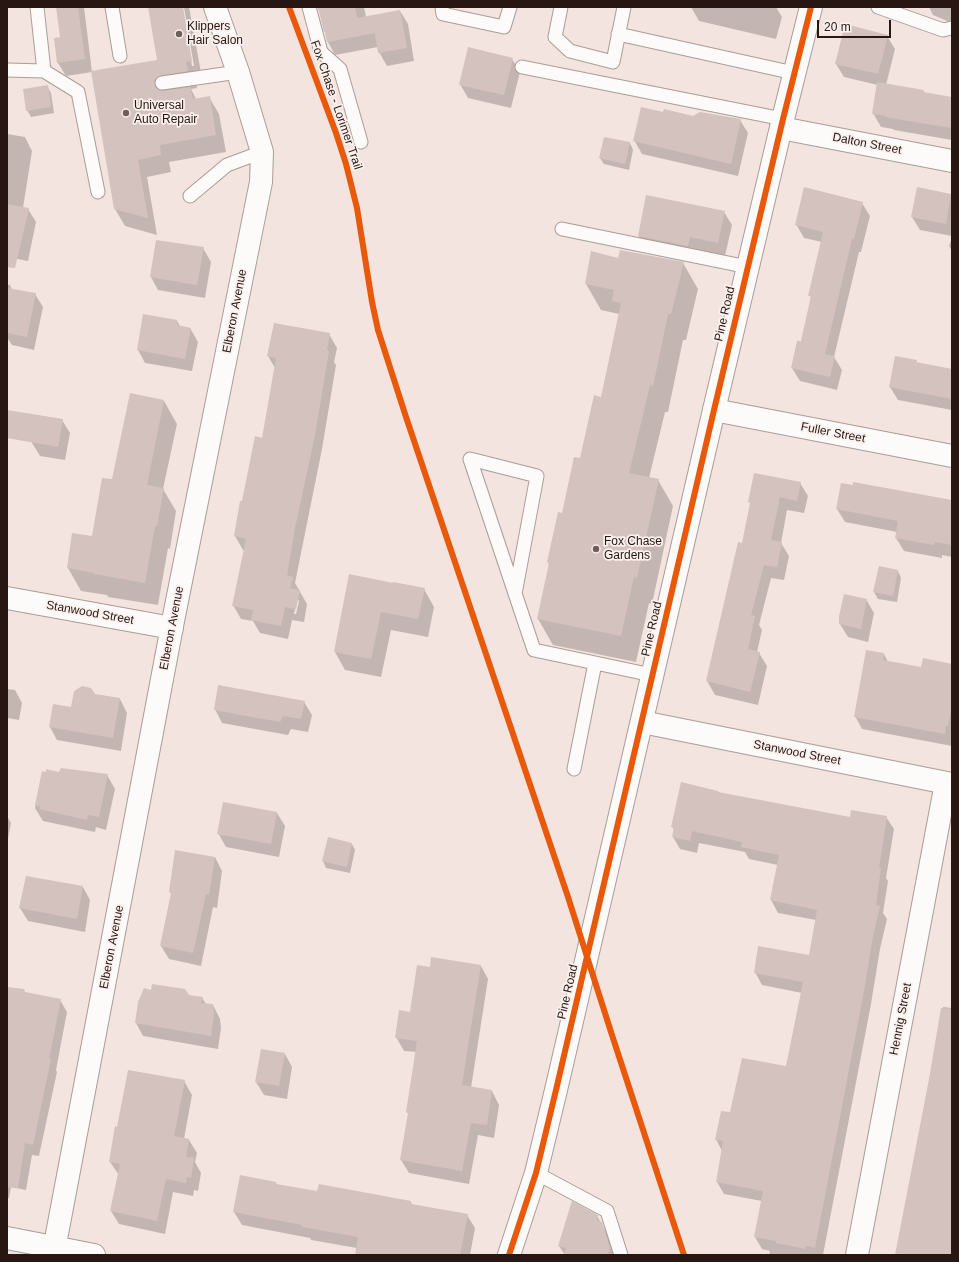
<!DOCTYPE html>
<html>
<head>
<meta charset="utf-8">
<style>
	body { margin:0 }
	#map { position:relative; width:959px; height:1262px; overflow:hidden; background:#f4e4df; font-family:Helvetica,sans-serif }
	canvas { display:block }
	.frame { position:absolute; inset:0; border:8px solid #271611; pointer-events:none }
	.scale { position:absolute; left:817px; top:20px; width:74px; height:18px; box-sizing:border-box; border:2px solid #271611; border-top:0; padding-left:5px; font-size:12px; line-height:14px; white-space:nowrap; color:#271611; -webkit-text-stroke:3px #fbf1ee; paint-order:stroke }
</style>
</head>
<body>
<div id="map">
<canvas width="959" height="1262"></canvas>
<div class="frame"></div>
<div class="scale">20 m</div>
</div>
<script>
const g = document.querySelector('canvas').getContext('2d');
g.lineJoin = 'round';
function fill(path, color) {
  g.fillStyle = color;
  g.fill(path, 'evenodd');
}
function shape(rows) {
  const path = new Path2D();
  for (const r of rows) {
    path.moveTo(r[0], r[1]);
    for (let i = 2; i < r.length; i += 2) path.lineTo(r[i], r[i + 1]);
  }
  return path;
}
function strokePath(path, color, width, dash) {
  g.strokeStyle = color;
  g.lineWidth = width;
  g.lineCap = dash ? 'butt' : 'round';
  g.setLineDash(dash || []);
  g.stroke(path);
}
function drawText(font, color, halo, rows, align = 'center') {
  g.font = font + ' Helvetica,sans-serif';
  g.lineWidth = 3.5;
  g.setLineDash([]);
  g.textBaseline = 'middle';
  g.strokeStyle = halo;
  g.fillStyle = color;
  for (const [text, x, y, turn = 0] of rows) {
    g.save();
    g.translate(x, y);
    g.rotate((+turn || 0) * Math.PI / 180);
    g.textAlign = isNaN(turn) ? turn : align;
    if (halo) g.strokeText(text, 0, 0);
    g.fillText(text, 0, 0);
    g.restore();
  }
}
fill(shape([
	[57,7,84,7,92,72,158,61,149,7,182,7,192,66,194,66,184,7,189,7,202,78,195,79,197,88,191,89,196,99,209,97,219,114,226,152,169,162,171,172,147,177,157,235,125,226,115,209,92,72,66,76,58,63,55,39,62,38],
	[317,7,364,7,366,17,400,11,408,24,414,61,387,66,379,52,378,47,335,55,328,42,321,13],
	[691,7,776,7,782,17,776,39,699,21],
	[930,7,952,7,952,23,933,15,930,9],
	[887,36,895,49,886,85,923,91,925,93,952,98,952,140,894,130,893,129,881,127,873,113,878,85,844,77,836,64],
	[512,59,520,72,511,108,468,98,460,84],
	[47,86,51,93,54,113,31,117,27,110],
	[694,117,740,120,748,133,738,176,642,154,634,140],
	[7,134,25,137,32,151,23,208,28,209,36,222,28,261,7,257],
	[605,138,630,143,633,150,629,170,604,164,600,158],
	[918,188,952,195,952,236,920,230,912,217],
	[862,203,870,216,861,252,859,252,834,357,842,370,837,390,800,381,792,368,802,342,811,298,810,295,822,242,804,238,796,224],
	[724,212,732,225,725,256,697,250,695,259,646,249,639,236],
	[952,238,952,251,949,246],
	[203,248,211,262,205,298,158,290,151,277],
	[619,259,683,263,698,289,686,340,683,340,668,412,665,412,649,478,658,480,673,506,652,604,649,603,636,662,553,645,538,619,549,565,548,562,581,459,602,398,619,314,601,310,586,284],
	[7,285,10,285,12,290,35,294,43,307,34,350,12,345,8,339,7,339],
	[177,321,180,326,190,328,198,342,192,371,145,363,138,350],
	[329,334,337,348,334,362,336,365,322,449,295,583,307,604,304,622,292,620,288,639,260,633,253,621,241,619,233,605,245,550,243,550,235,536,241,502,243,502,263,439,275,368,268,356],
	[297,599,299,601,296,614,294,614],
	[916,361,918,364,952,370,952,410,898,400,890,387],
	[164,401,177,424,163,489,176,511,170,549,168,548,158,605,108,597,107,595,81,591,68,568,73,534,93,537,112,480],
	[37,416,62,420,70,433,65,460,40,456,32,443],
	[800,483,808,496,804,513,787,510,781,543,789,556,784,580,771,578,759,625,762,630,757,652,759,653,767,666,758,705,715,695,707,681,743,544,751,504],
	[952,502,952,557,942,555,942,558,904,551,896,538,897,532,845,522,837,509],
	[879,568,898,571,901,578,897,602,878,599,874,592],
	[350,576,424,589,434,607,428,637,391,630,381,677,345,670,335,652],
	[866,599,874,613,868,642,848,637,840,624],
	[884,654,888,662,922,668,952,665,952,746,862,729,855,716],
	[7,689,15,690,22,703,19,720,7,718],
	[95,695,120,699,127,713,121,751,57,740,50,727,72,708],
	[304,702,312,715,308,732,291,729,288,735,222,723,215,709],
	[43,772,107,775,115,789,106,830,96,827,95,832,43,821,35,808],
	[718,791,719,793,851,818,886,817,894,829,886,878,888,881,883,913,887,919,880,949,871,1004,823,1255,769,1255,770,1251,762,1249,755,1237,762,1201,724,1194,717,1182,722,1151,716,1139,731,1113,787,1067,802,993,762,985,755,972,810,956,816,920,778,913,771,900,778,865,749,859,745,852,699,843,697,853,680,849,673,837,674,830,672,826],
	[277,813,285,826,279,857,226,847,218,833],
	[7,816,11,823,7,844],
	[328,839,352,844,355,850,350,873,326,868,323,861],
	[215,857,222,871,217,908,213,907,201,966,169,959,161,946,172,895,170,892],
	[83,887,90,900,85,932,28,921,20,908],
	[481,966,488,979,471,1088,492,1091,499,1105,494,1138,478,1135,469,1184,409,1173,401,1160,409,1115,407,1112,417,1052,404,1051,396,1037,410,1013,430,968],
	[7,988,25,993,60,1000,67,1012,56,1070,57,1072,39,1156,32,1155,26,1190,11,1187,9,1198,7,1198],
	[188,996,202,998,206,1004,213,1005,220,1019,221,1028,218,1049,143,1036,136,1023,139,1002],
	[943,1007,952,1008,952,1255,902,1255,898,1248],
	[285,1054,292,1067,287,1099,264,1095,256,1082],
	[184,1081,192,1095,184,1139,189,1140,197,1153,195,1162,201,1173,198,1191,194,1190,193,1196,173,1192,165,1234,119,1224,111,1211,119,1175,110,1162,118,1128],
	[276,1183,277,1185,318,1193,411,1202,412,1205,467,1215,475,1228,470,1255,356,1255,357,1248,311,1240,310,1238,242,1225,234,1212],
	[597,1216,613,1243,617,1255,565,1255,559,1246]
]), '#0003');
fill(shape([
	[56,7,78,7,85,59,57,63,54,38,60,37],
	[148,7,183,7,192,61,186,62,188,71,157,77,154,80,156,88,159,90,163,91,190,87,193,99,210,96,216,135,160,145,161,155,138,160,148,218,114,209,91,71,157,60],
	[318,7,355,7,357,18,400,10,407,48,378,53,375,33,327,42,325,32,324,32],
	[845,24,888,35,878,74,835,64],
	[468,47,513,58,504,95,459,85],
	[877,82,924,90,923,92,952,97,952,128,885,117,886,116,872,114],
	[48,85,51,107,26,111,23,89],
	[641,107,663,112,664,109,693,116,700,112,741,119,731,164,633,141],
	[604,137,630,142,625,164,599,158],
	[804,187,863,202,854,239,852,239,825,354,835,356,830,377,791,368,797,341,801,341,811,296,808,296,823,232,795,225],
	[917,187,951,194,946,224,911,217],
	[646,195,725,211,718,243,690,237,688,246,638,236],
	[7,204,29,208,15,268,7,267],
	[156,240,204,247,197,285,150,277],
	[620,250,684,262,671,314,668,314,653,386,650,385,629,473,659,479,637,578,634,577,621,636,537,619,549,563,547,562,558,512,562,513,574,457,580,458,594,395,601,397,621,303,612,301,614,290,585,284,591,251,618,258],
	[7,288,36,293,27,337,7,333],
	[143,314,177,320,177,325,191,328,185,359,137,350],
	[274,323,330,333,327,350,329,351,315,435,295,528,287,575,293,577,290,588,300,590,296,609,285,607,281,626,251,620,253,610,232,606,246,539,234,536,240,501,242,501,255,436,262,438,276,358,267,356],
	[895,356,917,360,916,362,952,369,952,399,889,387],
	[130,393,164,400,147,485,164,488,157,526,155,526,145,583,94,574,94,573,67,568,72,533,92,536,102,478,112,479],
	[7,410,63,419,58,447,7,438],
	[754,473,801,482,797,501,780,497,771,540,782,542,777,567,764,565,751,615,755,616,748,649,760,652,750,692,706,681,738,542,742,543,750,503,748,502],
	[853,482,952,500,952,545,935,542,934,545,895,538,898,521,836,509,841,483,853,485],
	[879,566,898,570,893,596,873,592],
	[349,574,393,583,393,582,425,588,418,619,381,612,371,659,334,652],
	[844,594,867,599,861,629,839,624,839,616],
	[866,650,884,653,883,660,921,667,923,658,952,664,952,706,948,726,946,726,945,734,854,717],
	[218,685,305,701,301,719,283,716,280,722,214,710],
	[82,686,91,688,95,694,120,698,113,738,49,727,53,704,71,707,74,691],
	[61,768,108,774,99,817,88,815,87,820,39,809,40,806,35,805,42,771,46,772,46,769,59,772],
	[681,782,718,791,718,792,850,817,851,810,887,816,879,868,881,868,876,905,880,906,873,936,864,991,815,1248,806,1246,805,1249,776,1243,776,1241,754,1237,763,1191,716,1182,723,1141,715,1140,721,1111,730,1112,742,1058,786,1066,803,982,754,973,758,946,809,955,817,910,770,900,779,855,741,847,742,842,692,831,690,841,672,837,674,827,671,827],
	[223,802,277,812,271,844,217,834],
	[328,837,352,843,347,867,322,861],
	[175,850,215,857,209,895,206,894,193,953,160,946,171,893,169,892],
	[26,876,83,886,77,919,19,908],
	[431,957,481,965,470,1033,462,1085,492,1090,487,1125,471,1123,462,1171,400,1160,408,1113,406,1112,417,1041,395,1038,399,1010,410,1012,417,965,430,967],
	[152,984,185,989,189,995,203,997,201,1003,213,1004,214,1014,211,1036,135,1023,138,1002,144,988,151,990],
	[7,987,24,989,25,992,61,999,49,1059,51,1059,33,1145,25,1143,18,1188,7,1187],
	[941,1008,952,1009,952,1255,895,1255,929,1079],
	[261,1049,285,1053,279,1086,255,1082],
	[128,1070,185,1080,174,1136,189,1139,186,1157,194,1158,191,1178,187,1177,186,1183,166,1179,157,1221,110,1211,120,1164,109,1162,115,1126,117,1127],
	[240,1175,276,1182,276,1184,317,1191,319,1184,411,1201,411,1204,468,1214,460,1255,355,1255,358,1237,302,1227,302,1225,233,1212],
	[572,1201,598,1215,597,1220,602,1222,610,1248,608,1255,564,1255,566,1248,558,1246]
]), '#d3c2be');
const service = shape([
	[112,7,120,56],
	[309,7,321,52,340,69,361,142],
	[442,7,443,14,504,27,510,7],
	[561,7,555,37,570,51,613,62,624,7],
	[878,7,943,30,952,28],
	[618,34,794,73],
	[522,67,783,119],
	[7,70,44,71,37,7],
	[44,71,78,92,98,192],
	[162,83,238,72],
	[190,196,227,165,262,152],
	[562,229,748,267],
	[515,594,537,476,470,459,534,650,652,675],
	[574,769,595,663],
	[536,1173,607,1211,621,1255]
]);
const minor = shape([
	[781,128,952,161],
	[714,410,952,456],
	[7,598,172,628],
	[642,722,952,784],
	[7,1238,94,1255],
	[53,1255,173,621,261,182,262,152,238,72,215,7],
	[857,1255,946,783]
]);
const tertiary = shape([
	[509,1255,536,1173,556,1090,714,410,783,119,811,7]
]);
strokePath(service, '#ab9c98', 15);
strokePath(minor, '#ab9c98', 24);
strokePath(tertiary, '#ab9c98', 24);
strokePath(service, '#fdfbfa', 13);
strokePath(minor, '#fdfbfa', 22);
strokePath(tertiary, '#fdfbfa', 22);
strokePath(shape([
	[289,7,336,133,346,164,357,208,372,302,378,330,406,417,568,897,611,1032,684,1255],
	[509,1255,536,1173,556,1090,714,410,783,119,811,7]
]), '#e8590c', 6);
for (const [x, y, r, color] of [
	[179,34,4,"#6f5e59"],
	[126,113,4,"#6f5e59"],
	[596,549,4,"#6f5e59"]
]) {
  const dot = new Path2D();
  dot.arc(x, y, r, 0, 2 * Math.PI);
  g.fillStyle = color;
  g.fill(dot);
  strokePath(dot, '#fbf1ee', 1.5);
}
drawText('12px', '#271611', '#fbf1ee', [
	["Klippers",187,27],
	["Hair Salon",187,41],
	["Universal",134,106],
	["Auto Repair",134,120],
	["Fox Chase",604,542],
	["Gardens",604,556]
], 'left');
drawText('12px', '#271611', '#fbf1ee', [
	["Fox Chase - Lorimer Trail",336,105,71],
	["Dalton Street",867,144,11],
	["Elberon Avenue",235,311,-79],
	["Pine Road",725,314,-77],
	["Fuller Street",833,433,11],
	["Stanwood Street",90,613,10],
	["Elberon Avenue",172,628,-79],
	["Pine Road",652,629,-77],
	["Stanwood Street",797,753,11],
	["Elberon Avenue",112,947,-79],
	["Pine Road",568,992,-77],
	["Hennig Street",901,1019,-79]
]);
</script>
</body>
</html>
